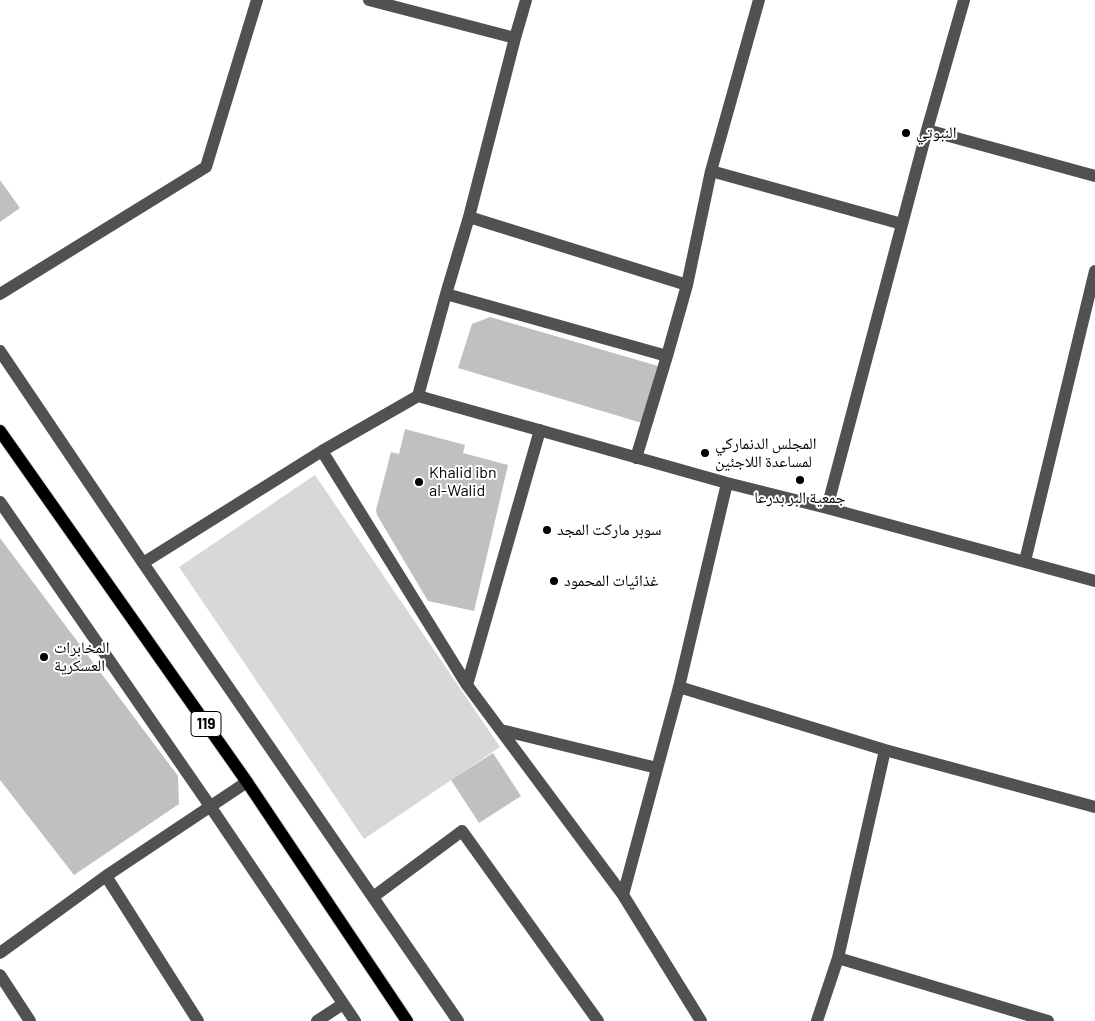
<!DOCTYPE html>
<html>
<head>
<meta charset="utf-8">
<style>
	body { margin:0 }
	canvas { display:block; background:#fff }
</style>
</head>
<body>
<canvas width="1095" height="1021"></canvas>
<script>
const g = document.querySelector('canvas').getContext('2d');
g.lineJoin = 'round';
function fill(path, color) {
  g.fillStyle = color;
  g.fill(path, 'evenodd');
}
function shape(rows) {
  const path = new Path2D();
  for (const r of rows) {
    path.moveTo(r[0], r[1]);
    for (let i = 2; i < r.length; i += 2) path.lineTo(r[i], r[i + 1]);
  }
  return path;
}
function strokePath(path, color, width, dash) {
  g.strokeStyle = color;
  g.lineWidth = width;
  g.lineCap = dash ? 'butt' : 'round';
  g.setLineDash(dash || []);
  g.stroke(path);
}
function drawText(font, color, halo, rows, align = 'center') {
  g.font = font + ' Barlow,"Noto Naskh Arabic",sans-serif';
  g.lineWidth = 4;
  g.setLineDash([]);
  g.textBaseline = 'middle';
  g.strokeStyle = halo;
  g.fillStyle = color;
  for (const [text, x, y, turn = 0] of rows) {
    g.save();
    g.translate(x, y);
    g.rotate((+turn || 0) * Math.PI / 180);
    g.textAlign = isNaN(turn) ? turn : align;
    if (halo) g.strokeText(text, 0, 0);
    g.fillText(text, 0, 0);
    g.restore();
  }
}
fill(shape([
	[315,475,500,747,364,839,179,567]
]), '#d8d8d8');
fill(shape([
	[0,180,20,208,0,222],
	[490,317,658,366,642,423,458,368,472,324],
	[405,429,465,445,463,453,508,465,474,611,428,601,377,515,376,510,391,452,399,454],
	[0,538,178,776,179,804,74,875,0,780],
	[493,753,521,796,479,823,451,780]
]), '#c0c0c0');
const major = shape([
	[0,431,247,782,407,1021]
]);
strokePath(major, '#dbdbdb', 14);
strokePath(shape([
	[369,0,515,38],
	[927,130,1095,176],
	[711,171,902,224],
	[687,285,711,171,759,0],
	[0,294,206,167,257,0],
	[446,294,667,356,687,285,469,217],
	[0,351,143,563,458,1021],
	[418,396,446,294,469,217,515,38,526,0],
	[322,451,467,685,623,895,701,1021],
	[636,458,667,356],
	[0,502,210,806,355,1021],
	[827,508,927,130,964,0],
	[1025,561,1095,271],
	[143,563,322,451,418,396,727,483,827,508,1095,581],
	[467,685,540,430],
	[679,687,885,750,1095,807],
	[501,730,657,768],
	[106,876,198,1021],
	[623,895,679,687,727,483],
	[373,897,462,831,598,1021],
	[0,953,106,876,247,782],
	[838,958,1048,1021],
	[0,975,30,1021],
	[317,1021,343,1004],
	[817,1021,838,958,885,750]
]), '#515151', 12);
strokePath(major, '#000', 12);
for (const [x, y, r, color] of [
	[906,133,5,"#000"],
	[705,453,5,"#000"],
	[800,480,5,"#000"],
	[419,482,5,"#000"],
	[547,530,5,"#000"],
	[554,581,5,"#000"],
	[44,657,5,"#000"]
]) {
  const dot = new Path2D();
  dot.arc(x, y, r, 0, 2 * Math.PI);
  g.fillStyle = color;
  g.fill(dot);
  strokePath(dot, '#fff', 2);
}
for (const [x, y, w] of [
	[206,724,30]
]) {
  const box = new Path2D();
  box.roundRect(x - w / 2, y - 12.5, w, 25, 4);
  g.fillStyle = '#fff';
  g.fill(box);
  strokePath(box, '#000', 1);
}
drawText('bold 15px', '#000', null, [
	["119",206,724]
]);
drawText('16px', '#000', '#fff', [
	["النبوتي",916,133],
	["المجلس الدنماركي",715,444],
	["لمساعدة اللاجئين",715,462],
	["Khalid ibn",429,473],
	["al-Walid",429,491],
	["جمعية البر بدرعا",800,498,"center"],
	["سوبر ماركت المجد",557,530],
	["غذائيات المحمود",564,581],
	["المخابرات",54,648],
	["العسكرية",54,666]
], 'left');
</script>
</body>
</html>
